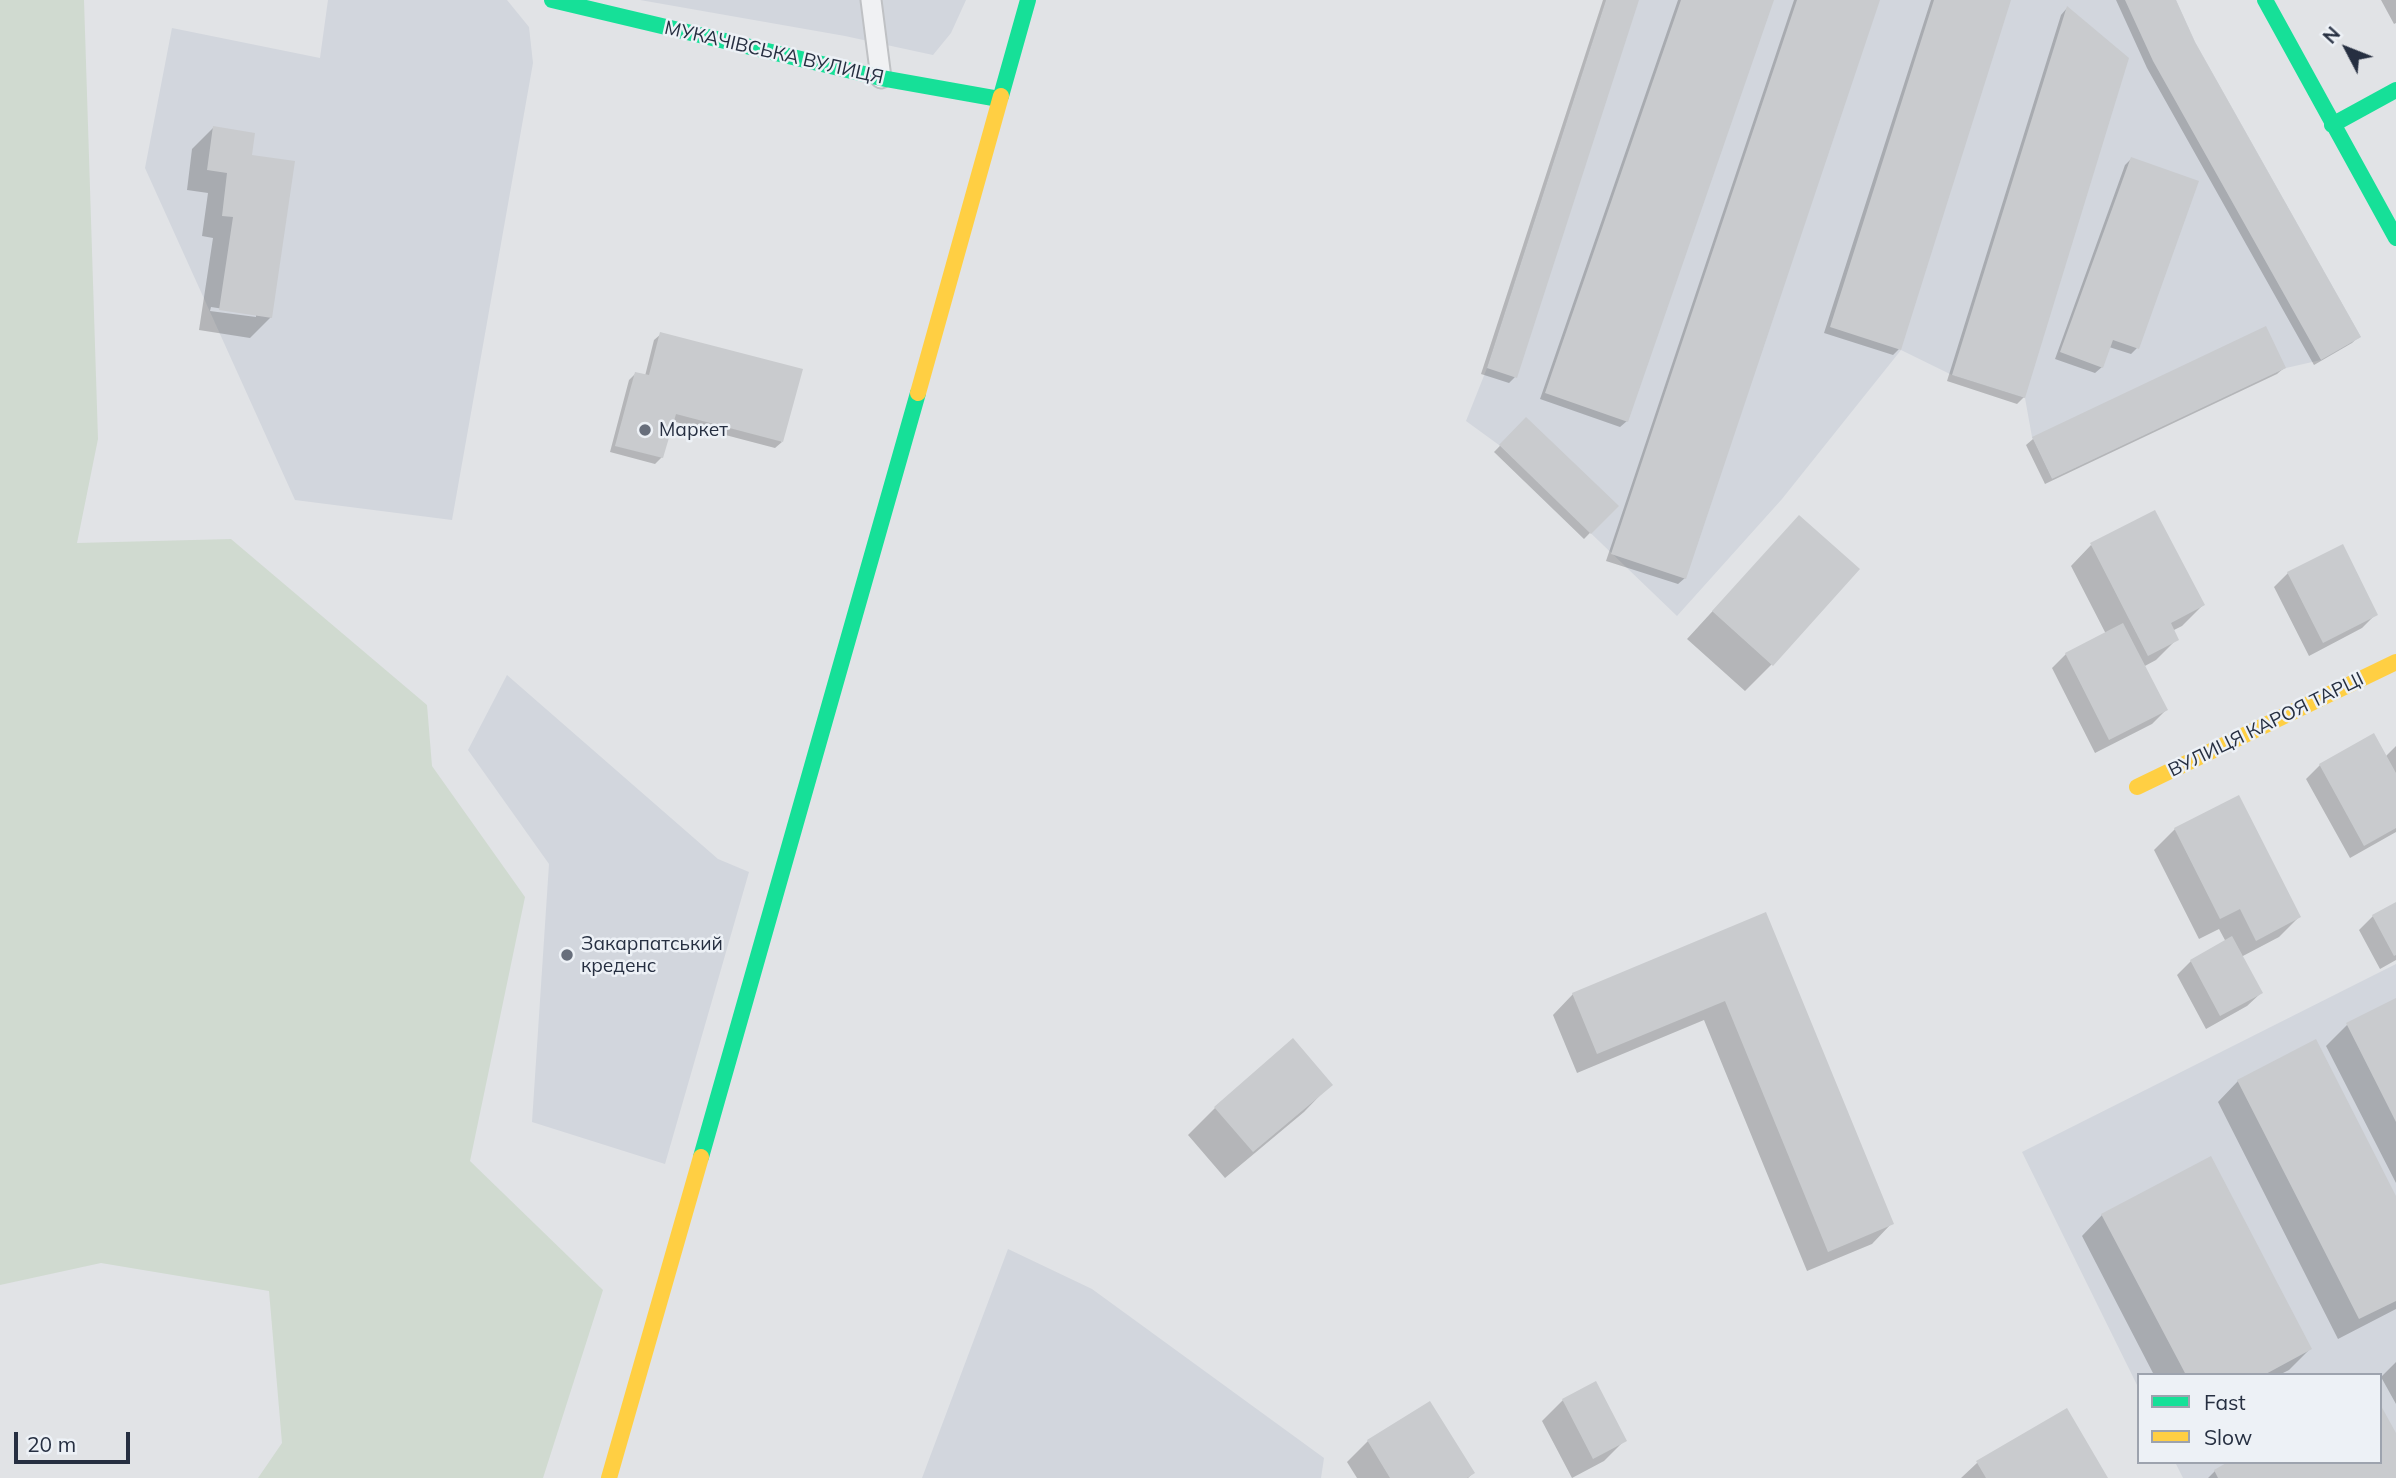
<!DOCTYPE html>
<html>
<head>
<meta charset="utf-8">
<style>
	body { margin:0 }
	#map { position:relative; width:2396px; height:1478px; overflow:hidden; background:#e1e3e6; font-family:Mulish,sans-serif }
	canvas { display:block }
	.legend { position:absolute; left:2137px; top:1373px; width:245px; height:91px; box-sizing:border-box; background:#edf1f6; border:2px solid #9da3ae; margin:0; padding:9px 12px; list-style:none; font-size:21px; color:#262f41 }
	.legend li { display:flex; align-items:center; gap:14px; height:35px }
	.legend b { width:35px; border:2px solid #9da3ae }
	.north { position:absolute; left:2312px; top:14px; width:70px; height:70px; -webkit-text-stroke:5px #edf1f6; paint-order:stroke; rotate:312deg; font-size:19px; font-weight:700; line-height:28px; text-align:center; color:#262f41 }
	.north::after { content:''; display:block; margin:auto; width:24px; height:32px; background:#262f41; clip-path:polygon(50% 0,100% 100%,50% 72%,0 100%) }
	.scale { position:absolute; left:14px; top:1432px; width:116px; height:32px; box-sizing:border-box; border:4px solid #262f41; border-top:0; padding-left:9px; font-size:21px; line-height:24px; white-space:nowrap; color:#262f41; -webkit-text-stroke:5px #edf1f6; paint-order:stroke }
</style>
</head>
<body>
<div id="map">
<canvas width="2396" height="1478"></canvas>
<ul class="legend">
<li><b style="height:9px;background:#16e098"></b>Fast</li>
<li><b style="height:9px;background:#ffcf43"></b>Slow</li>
</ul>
<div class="north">N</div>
<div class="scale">20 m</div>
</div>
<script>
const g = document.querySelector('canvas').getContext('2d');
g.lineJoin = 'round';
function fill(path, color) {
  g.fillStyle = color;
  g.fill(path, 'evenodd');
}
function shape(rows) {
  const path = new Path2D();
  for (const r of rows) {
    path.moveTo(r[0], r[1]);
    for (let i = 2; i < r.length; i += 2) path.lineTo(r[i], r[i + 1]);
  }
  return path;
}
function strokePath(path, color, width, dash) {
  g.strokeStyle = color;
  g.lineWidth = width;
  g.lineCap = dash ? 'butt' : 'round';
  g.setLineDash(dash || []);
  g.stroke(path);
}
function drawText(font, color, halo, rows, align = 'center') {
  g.font = font + ' Mulish,sans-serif';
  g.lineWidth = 5;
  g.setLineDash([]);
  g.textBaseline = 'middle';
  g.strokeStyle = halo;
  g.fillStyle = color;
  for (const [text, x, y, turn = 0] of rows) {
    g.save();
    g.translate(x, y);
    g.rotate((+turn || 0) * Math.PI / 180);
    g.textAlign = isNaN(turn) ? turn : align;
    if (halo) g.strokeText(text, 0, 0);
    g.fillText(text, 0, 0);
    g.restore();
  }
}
fill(shape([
	[328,0,507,0,529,27,533,63,452,520,295,500,145,168,172,28,320,58],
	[640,0,966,0,951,33,933,55,845,36],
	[1606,0,2176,0,2195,42,2361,337,2321,360,2286,368,2052,479,2032,437,2025,398,1952,375,1901,350,1782,499,1677,616,1499,445,1466,421,1487,368],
	[507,675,718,859,749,872,665,1164,532,1122,549,864,468,750],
	[2396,964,2396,1478,2183,1478,2175,1462,2380,1462,2380,1375,2139,1375,2139,1389,2022,1152],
	[1008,1249,1092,1289,1324,1458,1321,1478,922,1478]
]), '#d2d6dd');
fill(shape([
	[0,0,84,0,98,439,77,543,231,539,427,705,432,766,525,897,470,1161,603,1290,543,1478,258,1478,282,1443,269,1291,101,1263,0,1285]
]), '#d0dad0');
fill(shape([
	[1603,0,1637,0,1515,377,1509,383,1481,374],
	[1678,0,1772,0,1627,421,1620,427,1540,399],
	[1794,0,1879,0,1685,578,1678,584,1606,561],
	[1931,0,2009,0,1899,349,1893,355,1824,333],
	[2116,0,2174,0,2194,43,2358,337,2352,343,2314,365,2147,68],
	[2381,0,2396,0,2396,23,2394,24],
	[2067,8,2024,397,2017,404,1947,381,2061,15],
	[213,128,250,157,271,317,250,338,199,330,213,238,202,236,208,193,187,190,192,149],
	[211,307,256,314,256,317,210,311],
	[2131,159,2137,348,2131,354,2109,347,2102,367,2095,373,2055,359,2125,165],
	[661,334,782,442,775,448,672,421,662,457,655,464,610,452,629,380,635,374,645,376,654,340],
	[2284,368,2277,374,2045,484,2026,445,2033,439],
	[1526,419,1616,506,1584,539,1494,452],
	[1799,517,1772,664,1745,691,1687,639],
	[2091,545,2203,605,2182,626,2172,631,2177,639,2156,660,2143,667,2166,710,2152,724,2095,753,2052,668,2066,654,2106,634,2071,566],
	[2288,573,2376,614,2362,628,2309,656,2274,587],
	[2396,746,2396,832,2350,858,2306,779,2320,765,2385,757],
	[2175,829,2299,917,2279,937,2241,957,2261,993,2247,1006,2206,1029,2177,975,2191,961,2226,942,2219,929,2199,939,2154,850],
	[2396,904,2396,960,2380,969,2359,930,2373,916],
	[1765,915,1892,1223,1872,1244,1807,1271,1704,1020,1577,1073,1553,1015,1573,994],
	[2396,1000,2396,1183,2326,1046,2347,1025],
	[1293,1041,1330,1085,1304,1112,1225,1178,1188,1135,1215,1108],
	[2238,1081,2396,1200,2396,1309,2338,1339,2218,1102],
	[2102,1215,2310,1349,2289,1370,2279,1375,2154,1375,2082,1236],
	[2396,1362,2396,1404,2381,1377],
	[1563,1400,1625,1440,1604,1461,1572,1478,1542,1421],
	[2066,1410,2106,1478,1961,1478,1977,1463],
	[2396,1437,2396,1478,2208,1478,2215,1471,2232,1462,2380,1462],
	[1368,1441,1473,1473,1468,1478,1357,1478,1347,1462]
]), '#0003');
fill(shape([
	[1606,0,1639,0,1517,378,1487,368],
	[1681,0,1774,0,1628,422,1545,393],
	[1797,0,1880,0,1686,579,1611,554],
	[1934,0,2011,0,1901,350,1830,327],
	[2125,0,2176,0,2195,42,2361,337,2321,360,2153,61],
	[2067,6,2129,58,2025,398,1952,375],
	[213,126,255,133,252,155,295,161,272,318,219,310,233,217,222,216,227,173,207,170],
	[2131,157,2199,181,2139,349,2113,340,2103,368,2060,352],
	[2266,326,2286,368,2052,479,2032,437],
	[660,332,803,369,783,442,676,414,663,458,615,446,635,372,649,375],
	[1526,417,1619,506,1591,534,1499,445],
	[2155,510,2205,605,2171,623,2179,640,2148,656,2090,543],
	[1799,515,1860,569,1773,666,1712,611],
	[2343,544,2378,615,2323,643,2287,572],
	[2123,623,2168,710,2109,740,2065,653],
	[2374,733,2396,773,2396,828,2364,846,2319,764],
	[2239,795,2301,917,2256,941,2240,909,2220,919,2174,828],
	[2396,902,2396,955,2394,956,2372,915],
	[1766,912,1894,1224,1828,1252,1725,1001,1597,1054,1572,993],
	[2232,936,2263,993,2220,1016,2190,960],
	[2396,998,2396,1122,2346,1023],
	[1293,1038,1333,1085,1253,1152,1214,1107],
	[2316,1039,2396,1196,2396,1301,2359,1319,2237,1080],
	[2211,1156,2312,1349,2264,1375,2186,1375,2101,1214],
	[1596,1381,1627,1441,1593,1459,1562,1399],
	[1430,1401,1475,1473,1467,1478,1390,1478,1367,1440],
	[2380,1404,2396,1433,2396,1478,2218,1478,2214,1470,2228,1462,2380,1462],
	[2067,1408,2108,1478,1986,1478,1976,1461]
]), '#c9cbce');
const lane = shape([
	[871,0,881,78]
]);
strokePath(lane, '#bfc1c4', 23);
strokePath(lane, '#f0f1f3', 19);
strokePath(shape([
	[552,0,881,78,999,99],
	[2265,0,2396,238],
	[1001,96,1028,0],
	[2332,125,2396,90],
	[701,1157,918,393]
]), '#16e098', 16);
strokePath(shape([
	[918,393,1001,96],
	[2137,787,2396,662],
	[609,1478,701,1157]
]), '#ffcf43', 16);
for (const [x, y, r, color] of [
	[645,430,7,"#676e7b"],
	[567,955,7,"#676e7b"]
]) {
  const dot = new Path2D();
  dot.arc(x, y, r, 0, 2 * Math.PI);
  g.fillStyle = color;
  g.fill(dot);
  strokePath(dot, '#edf1f6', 2.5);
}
drawText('19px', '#262f41', '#edf1f6', [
	["МУКАЧІВСЬКА ВУЛИЦЯ",774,53,13],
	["ВУЛИЦЯ КАРОЯ ТАРЦІ",2266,725,-26]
]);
drawText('19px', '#262f41', '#edf1f6', [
	["Маркет",659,430],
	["Закарпатський",581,944],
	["креденс",581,966]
], 'left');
</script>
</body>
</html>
